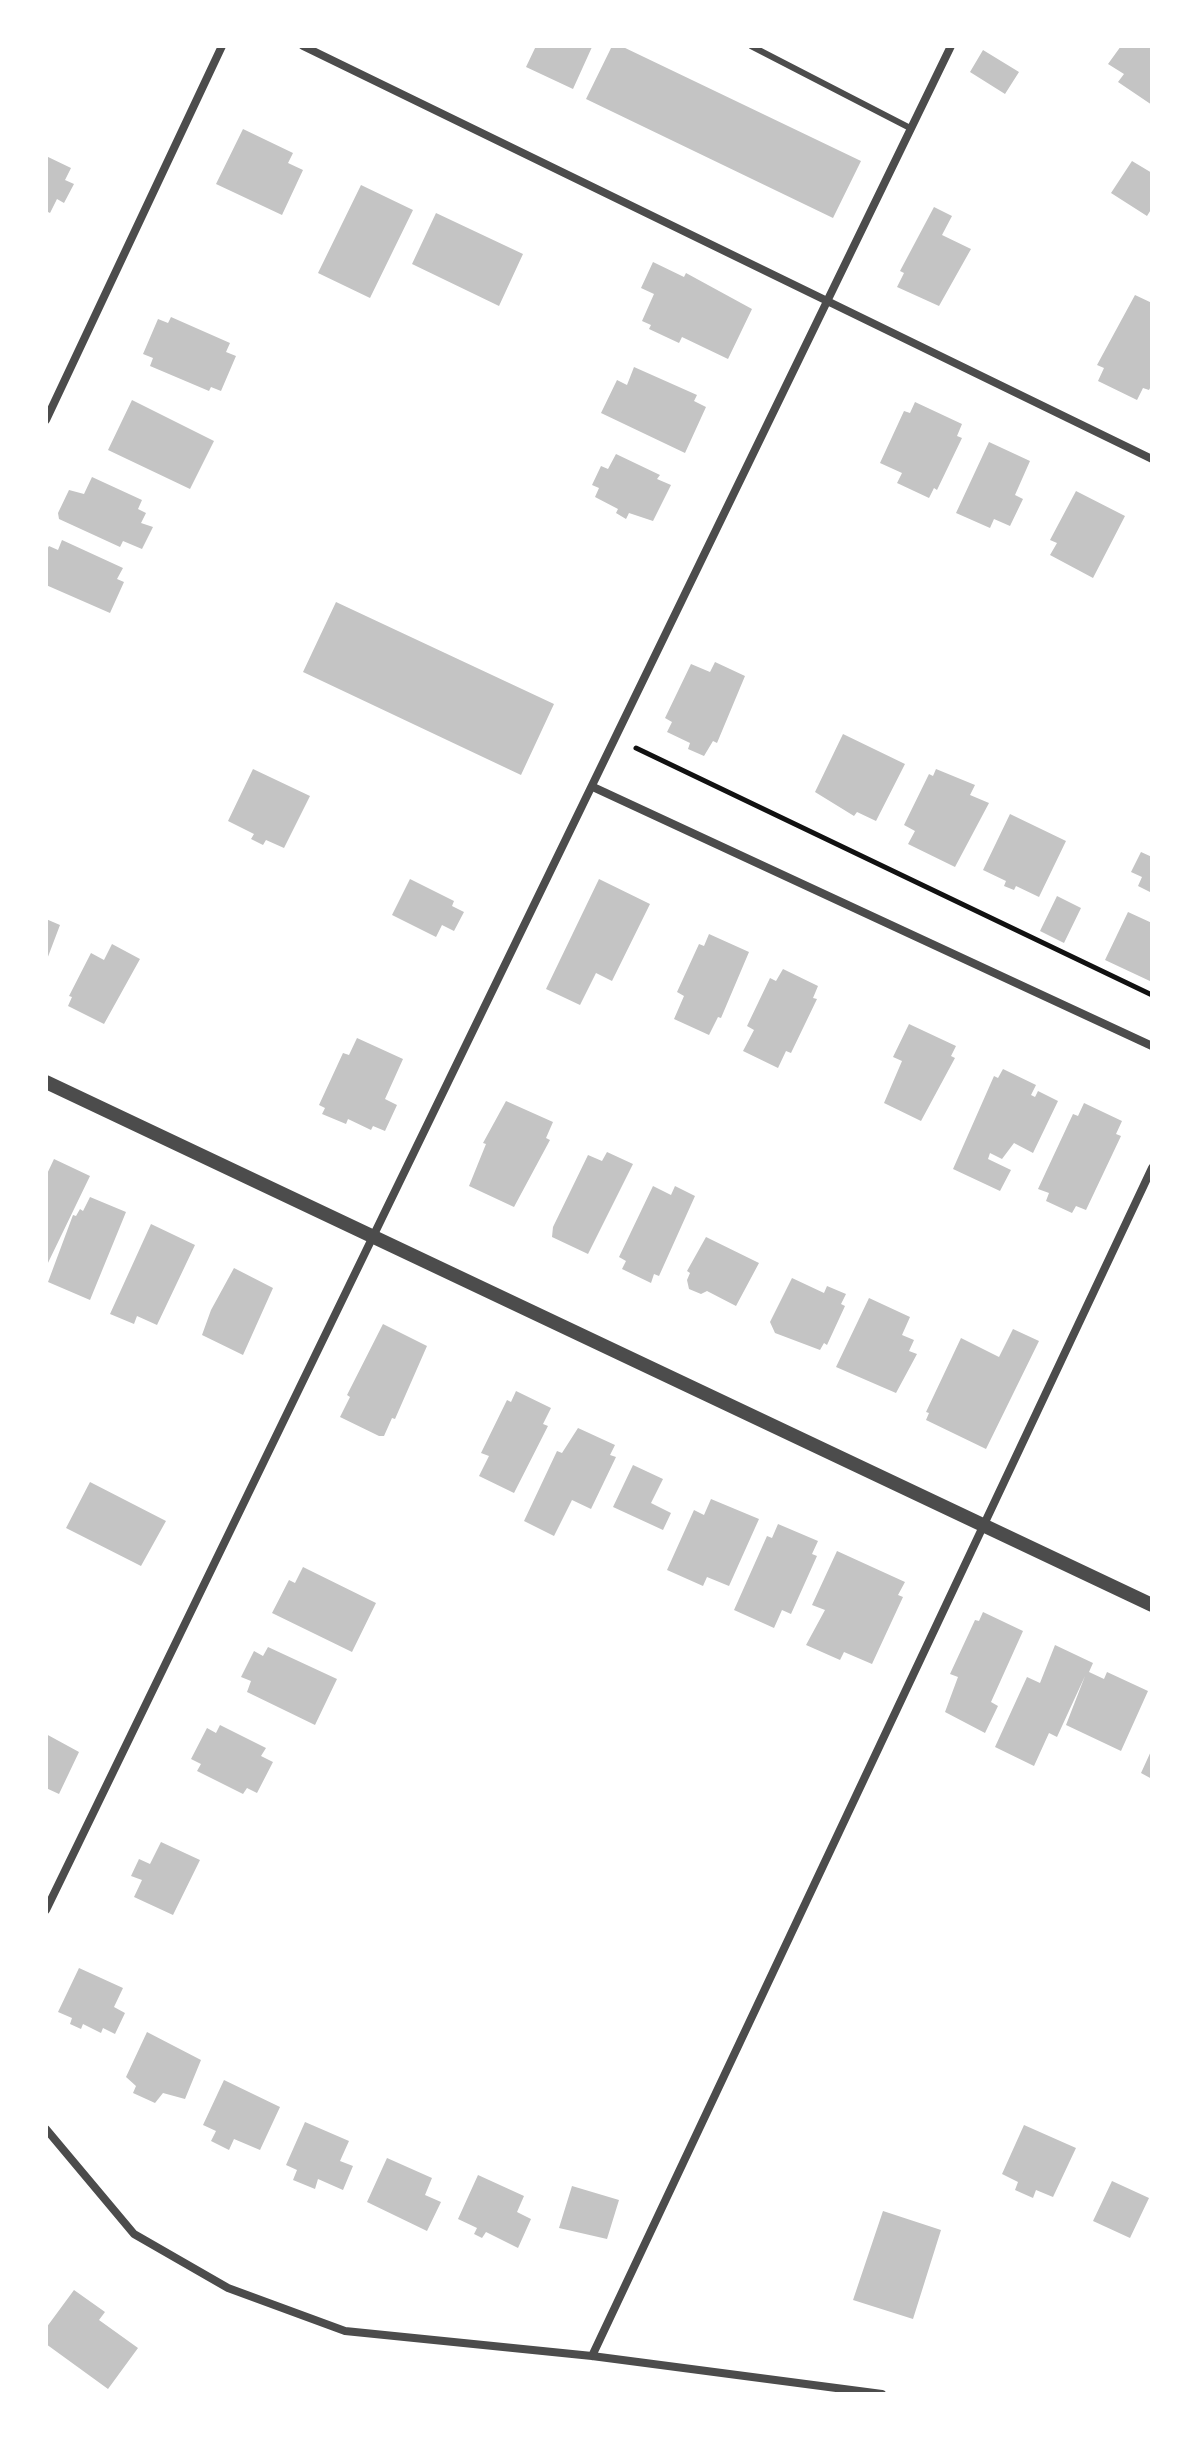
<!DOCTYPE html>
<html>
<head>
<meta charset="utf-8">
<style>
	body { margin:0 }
	#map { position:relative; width:1198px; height:2440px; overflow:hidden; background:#fff; font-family:"DM Sans",sans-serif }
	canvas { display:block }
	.frame { position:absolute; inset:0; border:48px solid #fff; pointer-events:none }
</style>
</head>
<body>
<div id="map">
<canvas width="1198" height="2440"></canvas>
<div class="frame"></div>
</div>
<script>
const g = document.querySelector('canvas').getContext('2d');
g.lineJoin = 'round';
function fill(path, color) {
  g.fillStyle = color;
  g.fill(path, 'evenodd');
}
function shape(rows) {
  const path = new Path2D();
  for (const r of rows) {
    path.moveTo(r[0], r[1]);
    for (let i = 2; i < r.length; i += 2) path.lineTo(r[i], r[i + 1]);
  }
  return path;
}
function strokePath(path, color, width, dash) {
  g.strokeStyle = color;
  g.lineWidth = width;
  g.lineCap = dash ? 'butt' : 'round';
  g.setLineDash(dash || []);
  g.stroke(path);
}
fill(shape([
	[536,46,592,47,573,89,526,67],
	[612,46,621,46,861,161,833,218,586,99],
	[1121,46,1152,46,1152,105,1118,82,1124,74,1108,64],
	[983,50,1019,72,1005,94,970,72],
	[243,129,293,153,288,163,303,170,282,215,216,184],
	[46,156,71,168,65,180,74,184,64,203,57,199,50,213,46,211],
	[1132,161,1152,173,1152,208,1147,216,1111,193],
	[361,185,413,210,370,298,318,273],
	[934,207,952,216,942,235,971,249,939,306,897,287,904,273,900,271],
	[436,213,523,254,499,306,412,264],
	[653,262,684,277,686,273,752,309,728,359,682,337,679,343,649,329,651,325,642,321,654,294,641,288],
	[1135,295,1152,303,1152,384,1149,390,1143,388,1137,400,1098,381,1104,368,1097,365],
	[171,317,230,343,226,352,236,356,221,391,211,387,209,391,150,366,153,358,143,354,158,319,168,323],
	[634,367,697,395,694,401,706,407,685,453,601,413,617,380,627,385],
	[132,400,214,441,190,489,108,450],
	[915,402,962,424,957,436,962,438,937,490,934,488,929,498,897,483,902,473,880,463,904,411,910,413],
	[989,442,1030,461,1015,495,1023,499,1010,526,994,519,990,528,956,513],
	[616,454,660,475,657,479,671,485,653,521,629,513,626,519,616,513,618,509,595,497,599,488,592,485,601,466,608,469],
	[92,477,142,500,138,509,146,513,141,523,153,527,142,549,123,541,120,547,59,519,58,513,69,490,84,494],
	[1076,491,1125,516,1093,578,1050,555,1057,543,1050,540],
	[62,540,123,568,117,579,124,582,110,613,46,585,46,551,49,546,58,550],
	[336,602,554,704,521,775,303,672],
	[715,662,745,676,717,743,713,741,704,756,688,749,690,743,667,732,672,722,665,718,691,664,710,672],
	[843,734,905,764,876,821,857,812,854,816,815,792],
	[253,769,310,796,284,848,266,840,263,845,251,839,254,834,228,821],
	[936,769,975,785,970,795,989,803,955,867,908,844,915,831,904,825,929,774,933,776],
	[1010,814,1066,841,1039,897,1016,886,1014,890,1004,886,1006,881,983,870],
	[1141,852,1152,857,1152,893,1138,886,1142,877,1131,872],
	[410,879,454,901,452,906,464,912,454,931,442,925,436,937,392,915],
	[599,879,650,904,612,981,596,973,580,1005,546,989],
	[1057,896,1081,908,1064,943,1040,931],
	[1128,912,1152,923,1152,982,1105,960],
	[46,919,60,925,46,962],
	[709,934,749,952,721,1018,718,1017,709,1035,674,1019,684,996,677,992,699,944,704,946],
	[112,944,140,959,104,1024,68,1006,72,997,69,996,91,953,104,960],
	[783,969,818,986,813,998,817,999,791,1053,786,1051,778,1068,743,1051,754,1030,747,1026,770,978,776,981],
	[909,1024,956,1046,951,1056,955,1058,921,1121,884,1103,902,1061,893,1057],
	[357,1038,403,1059,385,1099,397,1105,385,1131,373,1126,371,1130,348,1119,346,1124,322,1114,325,1108,319,1105,343,1053,349,1055],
	[1003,1069,1036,1085,1031,1095,1035,1097,1038,1091,1058,1101,1033,1153,1014,1143,1002,1159,990,1153,988,1159,1011,1170,1000,1191,953,1169,994,1076,998,1078],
	[506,1101,553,1122,546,1138,550,1140,514,1207,469,1186,486,1144,483,1143],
	[1084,1103,1122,1121,1116,1134,1121,1136,1086,1210,1076,1206,1072,1213,1046,1201,1049,1193,1038,1189,1073,1114,1078,1116],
	[607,1152,633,1164,588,1254,552,1237,553,1227,588,1155,602,1161],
	[54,1159,90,1176,46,1267,46,1176],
	[653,1186,671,1195,675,1186,695,1196,659,1276,654,1274,651,1283,622,1269,626,1261,619,1257],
	[90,1197,126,1212,90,1300,48,1282,73,1215,76,1216,80,1209,83,1211],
	[151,1224,195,1245,157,1325,137,1316,134,1324,110,1314],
	[706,1237,759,1263,736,1306,707,1291,701,1294,689,1289,687,1280,690,1273,687,1271],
	[234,1268,273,1288,243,1355,202,1335,211,1310],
	[792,1278,824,1293,827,1286,846,1294,841,1304,845,1306,827,1345,824,1343,820,1350,775,1333,770,1322],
	[869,1298,910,1317,902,1335,914,1340,909,1351,917,1354,896,1393,836,1367],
	[383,1324,427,1346,395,1419,392,1418,384,1436,379,1436,340,1417,350,1397,347,1395],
	[1013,1329,1039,1341,986,1449,926,1420,929,1413,926,1412,961,1338,999,1357],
	[516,1391,551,1408,543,1424,548,1426,514,1493,479,1476,489,1456,481,1453,507,1400,511,1402],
	[578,1428,615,1445,610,1455,616,1457,591,1509,572,1500,554,1536,524,1521,557,1451,562,1453],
	[633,1465,663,1479,651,1503,671,1513,663,1530,613,1507],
	[90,1482,166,1521,141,1566,66,1528],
	[711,1499,759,1519,729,1586,707,1577,703,1586,667,1570,694,1510,704,1515],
	[778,1524,818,1541,812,1554,817,1556,791,1614,782,1610,774,1628,734,1610,767,1536,772,1538],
	[837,1551,905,1582,898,1595,903,1597,872,1664,844,1652,840,1660,806,1645,825,1610,812,1605],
	[303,1567,376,1603,352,1652,272,1613,289,1580,295,1583],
	[983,1612,1023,1631,991,1702,998,1706,985,1733,945,1712,958,1677,950,1674,975,1620,979,1621],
	[1055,1645,1093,1663,1089,1672,1104,1679,1107,1672,1148,1691,1121,1751,1066,1725,1085,1676,1057,1737,1049,1733,1034,1766,995,1747,1027,1677,1040,1683],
	[268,1647,337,1679,315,1725,247,1692,251,1681,241,1677,254,1651,263,1656],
	[220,1725,266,1748,261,1756,273,1762,257,1793,247,1788,243,1794,197,1771,201,1764,191,1759,207,1728,216,1733],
	[46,1734,79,1752,59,1794,46,1788],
	[1152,1749,1152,1779,1141,1773],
	[161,1842,200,1860,173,1915,134,1897,142,1880,131,1876,139,1859,150,1864],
	[79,1968,123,1988,114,2007,125,2013,115,2034,103,2028,101,2033,83,2024,81,2029,70,2024,72,2018,58,2012],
	[147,2032,201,2060,185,2099,163,2093,155,2103,133,2093,136,2086,126,2077],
	[224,2080,280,2107,260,2150,234,2139,229,2150,211,2141,216,2131,203,2125],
	[305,2122,349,2141,340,2161,353,2166,343,2190,318,2179,315,2189,293,2180,297,2170,286,2165],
	[1024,2125,1076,2148,1053,2197,1036,2190,1033,2198,1015,2190,1018,2182,1002,2174],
	[387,2158,432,2178,425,2195,441,2202,427,2231,367,2202],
	[478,2175,524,2196,517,2212,531,2219,518,2248,486,2232,482,2238,474,2234,477,2228,458,2219],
	[1112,2181,1149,2198,1130,2238,1093,2221],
	[572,2186,619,2200,607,2239,559,2228],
	[883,2211,941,2230,913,2319,853,2300],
	[74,2290,105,2312,99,2320,138,2348,108,2389,46,2344,46,2328]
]), '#c4c4c4');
strokePath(shape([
	[636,748,1152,995]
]), '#111', 5);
strokePath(shape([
	[751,46,910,128]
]), '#4c4c4c', 6);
strokePath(shape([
	[303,46,1152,459],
	[46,420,222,46],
	[593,787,1152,1046],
	[46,1910,951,46],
	[46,2129,134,2234,228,2288,345,2331,592,2356,882,2394],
	[592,2356,1152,1168]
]), '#4c4c4c', 8);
strokePath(shape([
	[46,1082,1152,1605]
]), '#4c4c4c', 14);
</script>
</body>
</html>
